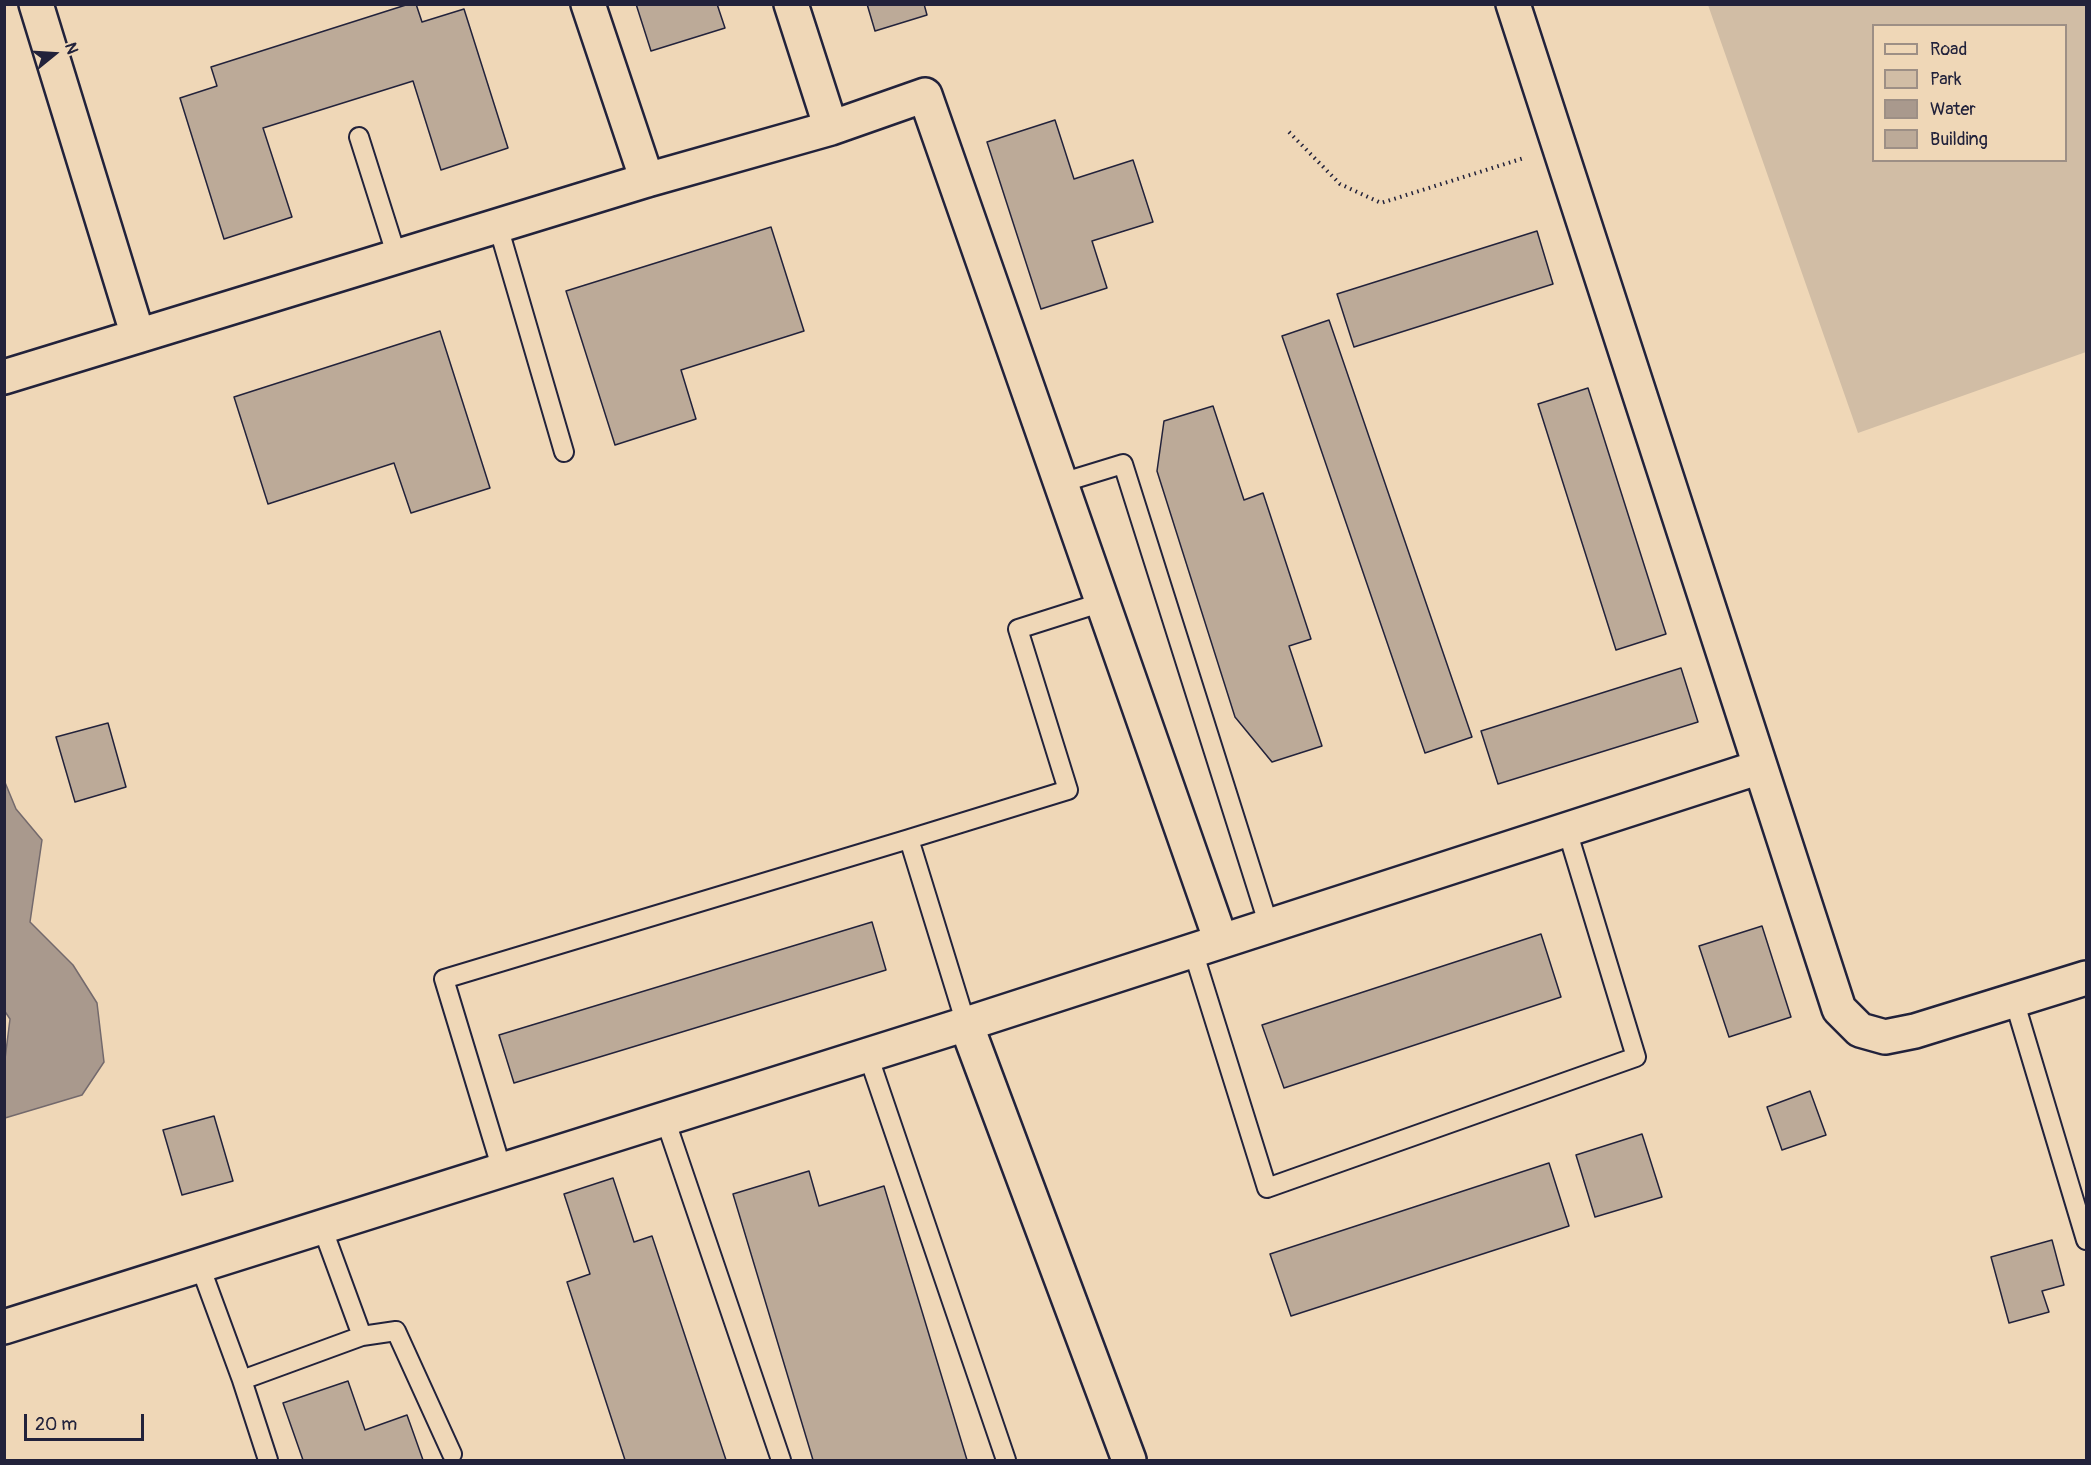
<!DOCTYPE html>
<html>
<head>
<meta charset="utf-8">
<style>
	body { margin:0 }
	#map { position:relative; width:2091px; height:1465px; overflow:hidden; background:#efd7b7; font-family:Pangolin,sans-serif }
	canvas { display:block }
	.frame { position:absolute; inset:0; border:6px solid #22223b; pointer-events:none }
	.legend { position:absolute; left:1872px; top:24px; width:195px; height:138px; box-sizing:border-box; background:#efd7b7; border:2px solid #9d8f85; margin:0; padding:8px 10px; list-style:none; font-size:18px; color:#22223b }
	.legend li { display:flex; align-items:center; gap:12px; height:30px }
	.legend b { width:30px; border:2px solid #9d8f85 }
	.north { position:absolute; left:24px; top:24px; width:60px; height:60px; -webkit-text-stroke:4px #efd7b7; paint-order:stroke; rotate:72deg; font-size:16px; font-weight:700; line-height:24px; text-align:center; color:#22223b }
	.north::after { content:''; display:block; margin:auto; width:21px; height:27px; background:#22223b; clip-path:polygon(50% 0,100% 100%,50% 72%,0 100%) }
	.scale { position:absolute; left:24px; top:1414px; width:120px; height:27px; box-sizing:border-box; border:3px solid #22223b; border-top:0; padding-left:8px; font-size:18px; line-height:21px; white-space:nowrap; color:#22223b; -webkit-text-stroke:4px #efd7b7; paint-order:stroke }
</style>
</head>
<body>
<div id="map">
<canvas width="2091" height="1465"></canvas>
<div class="frame"></div>
<ul class="legend">
<li><b style="height:8px;background:#efd7b7"></b>Road</li>
<li><b style="height:16px;background:#d1bda5"></b>Park</li>
<li><b style="height:16px;background:#a9998d"></b>Water</li>
<li><b style="height:16px;background:#bcaa98"></b>Building</li>
</ul>
<div class="north">N</div>
<div class="scale">20 m</div>
</div>
<script>
const g = document.querySelector('canvas').getContext('2d');
g.lineJoin = 'round';
function fill(path, color) {
  g.fillStyle = color;
  g.fill(path, 'evenodd');
}
function shape(rows) {
  const path = new Path2D();
  for (const r of rows) {
    path.moveTo(r[0], r[1]);
    for (let i = 2; i < r.length; i += 2) path.lineTo(r[i], r[i + 1]);
  }
  return path;
}
function strokePath(path, color, width, dash) {
  g.strokeStyle = color;
  g.lineWidth = width;
  g.lineCap = dash ? 'butt' : 'round';
  g.setLineDash(dash || []);
  g.stroke(path);
}
fill(shape([
	[1708,5,2086,5,2086,352,1858,433],
	[1874,26,2066,26,2066,160,1874,160]
]), '#d1bda5');
const water = shape([
	[4,780,16,809,42,840,30,922,73,965,97,1003,104,1062,82,1095,5,1118,5,1059,10,1019,4,1010,4,780]
]);
fill(water, '#a9998d');
strokePath(water, '#73696c', 1.5);
const building = shape([
	[409,4,416,4,422,22,464,9,508,148,441,170,413,81,263,128,292,217,224,239,180,98,217,86,211,67,409,4],
	[636,4,717,4,725,28,651,51,636,4],
	[867,4,924,4,927,15,875,31,867,4],
	[1055,120,1074,179,1133,160,1153,222,1092,241,1107,288,1041,309,987,142,1055,120],
	[771,227,804,331,681,370,696,419,615,445,566,291,771,227],
	[1537,231,1553,284,1354,347,1337,294,1537,231],
	[1329,320,1472,737,1425,753,1282,336,1329,320],
	[440,331,490,488,411,513,394,463,268,504,234,397,440,331],
	[1588,388,1666,634,1616,650,1538,404,1588,388],
	[1213,406,1244,500,1263,493,1311,639,1289,646,1322,746,1272,762,1235,717,1157,471,1164,421,1213,406],
	[1681,668,1698,722,1498,784,1481,731,1681,668],
	[108,723,126,787,75,802,56,737,108,723],
	[872,922,886,970,514,1083,499,1035,872,922],
	[1762,926,1791,1017,1729,1037,1699,946,1762,926],
	[1541,934,1561,997,1284,1088,1262,1025,1541,934],
	[1810,1091,1826,1135,1782,1150,1767,1107,1810,1091],
	[214,1116,233,1181,182,1195,163,1130,214,1116],
	[1642,1134,1662,1197,1595,1217,1576,1155,1642,1134],
	[1549,1163,1569,1226,1291,1316,1270,1254,1549,1163],
	[809,1171,819,1206,884,1186,967,1460,813,1460,733,1194,809,1171],
	[613,1178,634,1242,652,1236,726,1460,625,1460,567,1282,590,1274,564,1194,613,1178],
	[2052,1240,2064,1285,2042,1291,2049,1312,2009,1323,1991,1257,2052,1240],
	[348,1381,365,1430,407,1415,423,1460,303,1460,283,1403,348,1381]
]);
fill(building, '#bcaa98');
strokePath(building, '#22223b', 1.5);
const lane = shape([
	[359,137,397,257],
	[498,226,564,452],
	[1061,483,1123,464,1269,926],
	[909,839,1068,790,1018,629,1103,602],
	[1193,951,1267,1188,1636,1057,1567,830],
	[2014,1000,2086,1240],
	[868,1055,1006,1460],
	[665,1119,781,1460],
	[502,1170,444,979,909,839,966,1024],
	[200,1266,242,1380,362,1336,322,1227],
	[362,1336,396,1331,452,1454],
	[242,1380,268,1460]
]);
const street = shape([
	[36,4,138,336],
	[588,4,647,180],
	[791,4,831,128],
	[1513,4,1839,1009,1860,1030,1885,1037,1915,1031,2086,978],
	[4,377,647,180,831,128,925,95,1221,941],
	[966,1024,1129,1460],
	[4,1327,966,1024,1760,767]
]);
strokePath(lane, '#22223b', 22);
strokePath(street, '#22223b', 38);
strokePath(shape([
	[1289,132,1340,184,1381,203,1524,158]
]), '#22223b', 4, [1.5, 4.5]);
strokePath(lane, '#efd7b7', 18);
strokePath(street, '#efd7b7', 33);
</script>
</body>
</html>
